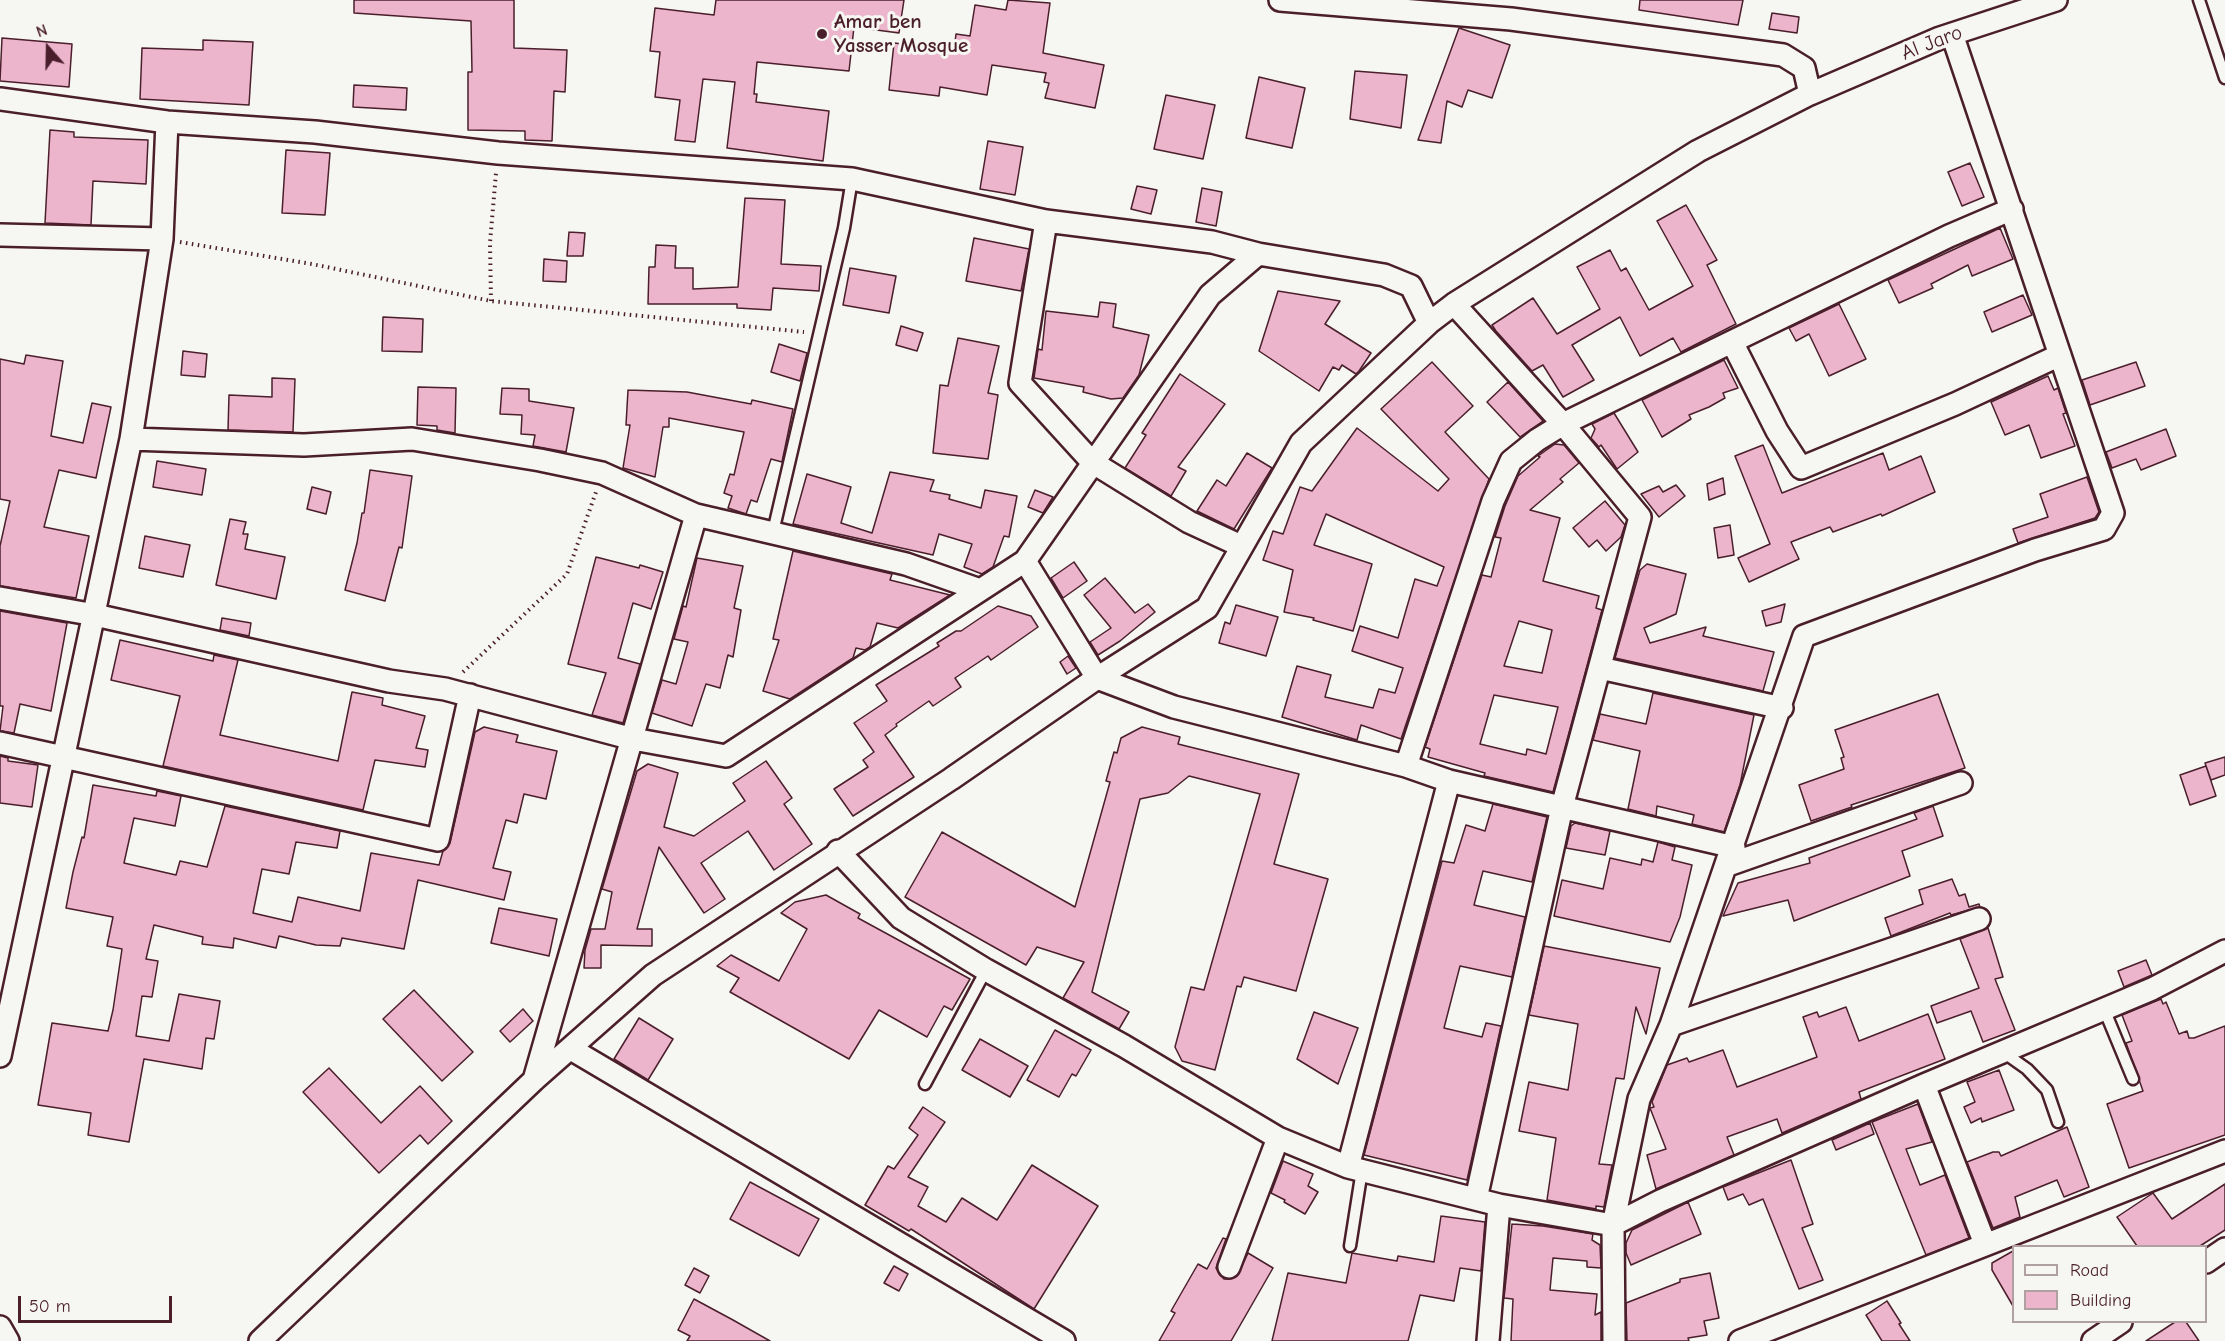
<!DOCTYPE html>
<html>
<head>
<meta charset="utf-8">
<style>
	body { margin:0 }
	#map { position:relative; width:2225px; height:1341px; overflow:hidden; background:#f6f6f2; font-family:"Comic Neue",sans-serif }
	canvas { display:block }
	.legend { position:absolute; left:2012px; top:1245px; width:195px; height:78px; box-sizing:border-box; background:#f6f6f2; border:2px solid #b1a0a2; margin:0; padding:8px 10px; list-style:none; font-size:18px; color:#4a1f2b }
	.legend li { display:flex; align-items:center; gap:12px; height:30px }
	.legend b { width:30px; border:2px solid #b1a0a2 }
	.north { position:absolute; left:18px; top:18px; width:60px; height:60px; -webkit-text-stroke:4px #f6f6f2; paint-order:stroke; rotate:340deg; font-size:16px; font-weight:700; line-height:24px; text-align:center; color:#4a1f2b }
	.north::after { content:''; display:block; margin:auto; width:21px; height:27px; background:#4a1f2b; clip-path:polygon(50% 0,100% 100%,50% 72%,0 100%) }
	.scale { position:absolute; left:18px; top:1296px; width:154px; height:27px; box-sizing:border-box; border:3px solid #4a1f2b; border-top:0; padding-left:8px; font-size:18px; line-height:21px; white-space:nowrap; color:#4a1f2b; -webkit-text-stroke:4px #f6f6f2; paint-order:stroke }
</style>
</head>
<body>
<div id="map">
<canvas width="2225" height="1341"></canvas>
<ul class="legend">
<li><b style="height:8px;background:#f6f6f2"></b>Road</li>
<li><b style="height:16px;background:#ecb5cc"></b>Building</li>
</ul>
<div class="north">N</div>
<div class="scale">50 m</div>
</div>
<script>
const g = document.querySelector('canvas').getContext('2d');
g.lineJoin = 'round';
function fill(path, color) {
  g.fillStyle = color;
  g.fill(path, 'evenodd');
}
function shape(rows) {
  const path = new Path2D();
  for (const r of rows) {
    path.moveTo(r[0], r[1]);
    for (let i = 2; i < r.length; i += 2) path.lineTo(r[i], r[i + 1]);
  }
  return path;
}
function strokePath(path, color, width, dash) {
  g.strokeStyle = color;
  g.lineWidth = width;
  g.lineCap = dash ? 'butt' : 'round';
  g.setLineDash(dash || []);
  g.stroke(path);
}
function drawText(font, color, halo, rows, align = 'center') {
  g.font = font + ' "Comic Neue",sans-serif';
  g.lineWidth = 6;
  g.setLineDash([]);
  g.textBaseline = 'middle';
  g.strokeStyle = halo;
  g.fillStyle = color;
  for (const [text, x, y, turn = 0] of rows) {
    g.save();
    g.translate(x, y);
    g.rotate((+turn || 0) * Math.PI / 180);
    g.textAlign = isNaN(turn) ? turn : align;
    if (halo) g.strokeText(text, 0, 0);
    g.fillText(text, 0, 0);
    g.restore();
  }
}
const building = shape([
	[354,0,514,0,514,48,567,50,565,92,554,91,552,141,525,140,525,131,468,130,468,72,472,72,471,21,354,13,354,0],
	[716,0,904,0,899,33,854,27,849,71,757,62,754,94,757,94,756,102,829,111,823,161,727,148,735,82,703,79,695,142,675,140,680,100,655,97,660,52,650,51,655,8,714,15,716,0],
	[1008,0,1050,3,1043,53,1104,65,1095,108,1045,98,1049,83,1044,82,1046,73,992,65,987,95,940,87,939,96,889,90,894,43,954,50,956,34,970,36,975,5,1006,10,1008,0],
	[1640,0,1743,0,1738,25,1639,10,1640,0],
	[1772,13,1799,17,1797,33,1769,29,1772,13],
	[1459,28,1510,45,1492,98,1468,90,1462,107,1447,101,1441,143,1418,140,1459,28],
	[2,38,72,44,69,87,0,81,2,38],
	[203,40,253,42,249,105,140,99,142,48,203,50,203,40],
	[1355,71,1407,75,1401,128,1350,119,1355,71],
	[1259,77,1305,88,1292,148,1246,138,1259,77],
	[354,85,407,88,406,110,353,107,354,85],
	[1166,95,1215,105,1203,159,1154,149,1166,95],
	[50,130,74,132,74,137,148,140,146,184,93,181,91,225,45,223,50,130],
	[988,141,1023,147,1015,195,980,189,988,141],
	[286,150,330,153,325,215,282,213,286,150],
	[1970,163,1984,197,1962,206,1948,172,1970,163],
	[1137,186,1157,190,1151,214,1131,209,1137,186],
	[1202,188,1222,192,1216,226,1196,222,1202,188],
	[745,198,785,200,781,264,821,266,819,291,773,288,771,310,737,308,737,304,648,304,649,267,655,267,656,245,676,246,675,268,693,268,693,289,738,287,745,198],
	[1686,205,1717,260,1707,265,1736,324,1681,352,1673,338,1640,356,1620,317,1572,345,1594,380,1563,397,1543,365,1532,371,1496,331,1492,325,1533,298,1557,334,1600,309,1577,267,1610,250,1621,271,1626,268,1649,310,1693,286,1657,221,1686,205],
	[2000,228,2013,259,1972,276,1968,265,1931,284,1933,288,1899,303,1888,280,2000,228],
	[569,232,585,233,583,256,567,256,569,232],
	[974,238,1029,249,1021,291,966,281,974,238],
	[544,259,567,261,566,282,543,281,544,259],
	[850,268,896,276,889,313,843,305,850,268],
	[1278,291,1340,301,1325,324,1371,353,1359,371,1356,374,1342,365,1339,370,1333,367,1319,391,1259,351,1278,291],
	[2023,295,2032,315,1992,332,1984,312,2023,295],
	[1100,302,1116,304,1113,327,1149,335,1139,375,1123,398,1111,399,1083,392,1084,387,1034,378,1038,349,1042,350,1046,311,1098,317,1100,302],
	[1839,304,1866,359,1829,376,1809,334,1796,341,1789,328,1839,304],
	[383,317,423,319,422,352,382,351,383,317],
	[901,326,923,333,917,351,896,345,901,326],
	[958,338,999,346,988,393,998,395,988,459,933,453,940,385,948,386,958,338],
	[779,344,807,353,800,381,771,372,779,344],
	[183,351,207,354,205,377,181,375,183,351],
	[26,355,63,361,51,436,83,443,92,403,111,407,96,478,59,470,44,527,89,536,76,598,0,586,0,546,10,501,0,499,0,359,24,364,26,355],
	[1724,360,1738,388,1723,393,1725,398,1709,407,1689,415,1691,419,1662,437,1642,400,1724,360],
	[1432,362,1473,406,1445,432,1489,479,1401,739,1361,725,1357,740,1282,717,1297,666,1331,675,1325,697,1373,708,1379,689,1395,693,1403,668,1352,651,1360,626,1398,638,1415,579,1437,586,1444,567,1326,514,1314,545,1372,564,1353,631,1313,620,1314,618,1284,612,1293,570,1263,560,1273,531,1283,534,1300,487,1312,491,1357,428,1438,491,1449,479,1381,409,1432,362],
	[2136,362,2145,386,2090,405,2082,380,2136,362],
	[1180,374,1225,404,1178,467,1186,471,1171,496,1125,468,1146,435,1142,433,1180,374],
	[2048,376,2054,390,2058,388,2066,413,2063,414,2075,446,2041,458,2029,425,2005,435,1991,402,2048,376],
	[272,378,295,379,293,432,228,430,229,395,272,397,272,378],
	[1508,382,1543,421,1520,437,1487,402,1508,382],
	[418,387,456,388,455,433,437,430,437,426,417,425,418,387],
	[502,388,529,389,529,401,574,408,566,452,533,446,535,435,521,434,522,415,500,414,502,388],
	[628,390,687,392,751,404,752,400,793,409,782,462,771,459,757,502,751,500,746,514,728,508,732,496,724,493,730,474,734,475,744,432,669,418,669,427,663,427,655,477,623,468,630,425,626,425,628,390],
	[1614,413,1638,452,1617,469,1601,445,1599,447,1591,438,1595,429,1592,424,1614,413],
	[2166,429,2176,456,2141,470,2136,459,2112,468,2106,452,2166,429],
	[1555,444,1564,445,1579,463,1560,479,1563,482,1530,510,1560,518,1543,581,1599,596,1596,608,1602,610,1553,792,1484,776,1485,773,1428,757,1430,749,1425,747,1482,575,1491,577,1501,538,1495,537,1505,506,1518,476,1540,457,1538,456,1555,444],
	[1519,621,1552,630,1542,673,1504,666,1519,621],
	[1494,695,1558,707,1546,754,1527,749,1526,755,1480,744,1494,695],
	[1763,445,1782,493,1883,453,1889,470,1921,456,1935,492,1882,516,1881,514,1833,532,1830,527,1791,542,1799,559,1749,582,1738,558,1770,544,1735,456,1763,445],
	[1247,453,1272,468,1234,529,1197,511,1217,480,1226,486,1247,453],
	[157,461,206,469,202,495,153,487,157,461],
	[370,470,412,476,402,548,399,547,385,601,345,590,357,543,362,513,364,513,370,470],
	[890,472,934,480,930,491,950,495,949,499,981,508,985,490,1017,496,1009,537,1004,536,993,567,982,574,964,567,972,544,939,534,933,555,793,524,807,474,851,487,841,523,872,533,890,472],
	[2087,477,2099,512,2095,518,2018,543,2013,529,2048,517,2040,494,2087,477],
	[1723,478,1725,494,1709,500,1707,484,1723,478],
	[1676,485,1685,496,1659,517,1641,494,1659,486,1663,492,1676,485],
	[312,487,331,492,326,514,307,509,312,487],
	[1035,490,1053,497,1043,513,1028,507,1035,490],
	[1605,501,1625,525,1621,537,1606,551,1597,540,1589,547,1573,528,1605,501],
	[230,519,246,522,243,534,248,534,245,549,285,557,276,599,216,585,230,519],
	[1730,525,1734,555,1718,558,1714,528,1730,525],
	[145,536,190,545,183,577,139,568,145,536],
	[793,551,892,574,890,580,950,595,898,628,877,623,870,647,865,650,856,648,853,658,790,699,763,691,779,640,773,639,793,551],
	[596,557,639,568,640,565,663,572,651,609,633,603,618,658,640,664,623,723,592,715,606,673,568,664,596,557],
	[697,558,743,566,734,608,741,610,733,657,728,655,720,688,706,684,692,726,652,713,662,680,676,684,688,642,674,639,683,606,686,607,697,558],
	[1074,562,1087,581,1063,598,1051,578,1074,562],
	[1647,564,1686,574,1676,614,1644,628,1650,643,1706,627,1703,636,1774,652,1763,691,1615,658,1640,570,1647,564],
	[1105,578,1135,613,1148,604,1155,612,1120,641,1098,655,1090,642,1111,628,1084,595,1105,578],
	[1785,604,1781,622,1766,626,1762,611,1785,604],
	[1236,605,1278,617,1266,656,1219,643,1225,622,1230,624,1236,605],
	[998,606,1031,616,1038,627,991,660,988,656,955,678,961,687,933,706,929,701,896,724,897,726,885,735,914,777,853,816,834,789,868,767,863,760,874,752,854,723,887,701,876,685,939,646,937,643,956,631,961,631,998,606],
	[0,611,67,623,51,711,20,704,14,733,0,731,3,706,0,706,0,611],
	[222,618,251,623,249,636,220,630,222,618],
	[120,640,213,661,214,655,238,660,220,735,338,761,352,692,383,698,382,705,425,716,416,748,428,750,425,767,375,760,363,810,163,766,180,696,111,680,120,640],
	[1068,656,1076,668,1067,674,1060,662,1068,656],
	[1653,693,1754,715,1740,785,1724,832,1692,824,1694,815,1657,806,1656,816,1628,809,1640,751,1593,740,1600,714,1646,724,1653,693],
	[1938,694,1965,768,1851,805,1852,807,1811,821,1799,785,1844,769,1841,758,1844,757,1835,730,1938,694],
	[484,727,518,735,516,742,557,751,546,799,524,794,517,823,506,820,493,868,511,872,504,900,418,880,404,949,342,938,340,946,316,945,279,936,276,948,234,938,233,948,202,944,203,937,154,925,146,959,158,961,152,997,142,996,136,1036,169,1041,179,994,220,1001,214,1039,206,1038,202,1069,144,1059,129,1142,88,1135,91,1113,38,1105,52,1023,108,1031,113,1010,122,949,107,946,113,917,66,908,73,872,82,837,84,838,93,785,156,796,157,791,181,796,175,826,134,818,124,863,176,875,180,861,207,867,225,806,340,831,337,848,296,842,289,874,262,869,253,913,292,922,298,897,360,911,371,853,439,865,443,851,450,843,475,732,484,727],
	[1142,727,1180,737,1178,744,1299,774,1274,864,1328,879,1296,991,1244,977,1241,987,1237,986,1215,1070,1182,1061,1175,1047,1191,987,1204,990,1260,794,1189,776,1168,793,1140,799,1092,992,1129,1012,1119,1029,1063,998,1084,962,1037,947,1026,965,905,897,942,832,1075,907,1110,782,1106,781,1114,752,1117,753,1121,738,1142,727],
	[0,756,8,758,8,761,38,765,32,807,0,803,0,756],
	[2225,757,2225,775,2211,780,2205,763,2225,757],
	[766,761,792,798,784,804,812,844,774,870,748,831,701,863,725,899,704,913,659,847,637,929,652,929,652,946,601,945,601,968,584,968,585,950,591,929,605,929,612,892,602,889,637,771,648,764,678,773,664,827,694,836,745,801,733,783,766,761],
	[2206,766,2216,796,2190,805,2180,775,2206,766],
	[1493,804,1547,817,1532,882,1483,871,1474,905,1525,917,1512,977,1460,966,1444,1028,1482,1037,1486,1023,1501,1026,1467,1180,1364,1155,1442,861,1454,863,1466,825,1485,831,1493,804],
	[1933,806,1943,836,1902,851,1910,876,1794,921,1788,900,1723,916,1738,883,1810,863,1809,858,1917,819,1914,813,1933,806],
	[1575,823,1610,831,1605,855,1566,848,1571,826,1575,823],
	[1658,842,1675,847,1672,860,1692,865,1680,917,1670,942,1554,916,1562,880,1603,889,1610,858,1641,865,1642,859,1653,862,1658,842],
	[1952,879,1959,896,1965,894,1969,907,1979,904,1980,907,1951,915,1950,913,1891,936,1885,918,1923,904,1919,890,1952,879],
	[826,895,860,914,858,918,970,979,952,1010,944,1006,927,1037,879,1010,849,1059,730,992,739,978,717,966,731,955,779,981,807,929,781,913,795,902,826,895],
	[499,908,557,919,549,956,491,943,499,908],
	[1988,928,2003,977,1995,979,2015,1030,1983,1042,1971,1011,1937,1023,1931,1006,1979,988,1960,939,1988,928],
	[1544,946,1660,968,1646,1034,1636,1007,1624,1079,1616,1078,1599,1164,1612,1165,1604,1207,1596,1206,1596,1209,1547,1200,1556,1138,1519,1131,1529,1082,1568,1090,1578,1024,1529,1015,1544,946],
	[2146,960,2152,975,2124,987,2118,971,2146,960],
	[414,990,473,1052,442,1081,383,1019,414,990],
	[2161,999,2163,1004,2166,1002,2179,1034,2187,1031,2189,1038,2194,1038,2225,1026,2225,1135,2129,1168,2107,1104,2143,1091,2126,1043,2132,1041,2122,1015,2161,999],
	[1846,1007,1859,1041,1928,1014,1945,1059,1859,1092,1861,1099,1782,1133,1777,1119,1727,1137,1734,1155,1656,1189,1647,1155,1666,1149,1650,1108,1654,1107,1652,1102,1667,1065,1687,1058,1689,1062,1723,1050,1737,1087,1817,1057,1803,1017,1817,1012,1819,1017,1846,1007],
	[523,1009,533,1021,510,1042,500,1031,523,1009],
	[1314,1012,1358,1028,1338,1084,1297,1059,1314,1012],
	[639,1018,673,1039,648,1080,614,1059,639,1018],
	[1055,1030,1091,1050,1076,1076,1072,1074,1059,1097,1027,1080,1055,1030],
	[980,1039,1028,1066,1010,1097,962,1070,980,1039],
	[329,1068,381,1123,420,1086,452,1121,428,1144,420,1135,379,1173,303,1092,329,1068],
	[1999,1070,2014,1110,1982,1122,1981,1118,1971,1123,1964,1107,1975,1102,1967,1082,1999,1070],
	[1918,1104,1932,1142,1906,1149,1920,1185,1945,1175,1969,1238,1926,1255,1872,1122,1918,1104],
	[923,1107,945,1122,908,1177,928,1187,918,1206,946,1222,962,1198,997,1220,1032,1165,1098,1206,1034,1309,911,1229,909,1231,865,1205,888,1166,894,1169,918,1135,909,1128,923,1107],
	[1870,1123,1874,1134,1836,1150,1832,1140,1870,1123],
	[2067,1127,2089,1187,2064,1197,2057,1180,2015,1197,2020,1217,1993,1228,1967,1162,1993,1152,1999,1152,2001,1156,2067,1127],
	[1791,1160,1813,1224,1802,1228,1823,1280,1799,1289,1763,1199,1749,1205,1743,1194,1728,1200,1723,1187,1791,1160],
	[1283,1161,1313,1174,1308,1186,1318,1192,1305,1214,1284,1202,1285,1200,1271,1193,1283,1161],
	[750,1182,819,1219,799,1256,730,1219,750,1182],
	[2225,1184,2225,1230,2200,1246,2137,1246,2117,1217,2153,1193,2172,1219,2225,1184],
	[1688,1202,1701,1234,1631,1265,1626,1253,1626,1243,1632,1230,1688,1202],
	[1441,1216,1485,1222,1481,1271,1460,1268,1454,1301,1420,1295,1408,1341,1272,1341,1288,1273,1346,1283,1352,1253,1397,1261,1398,1256,1434,1262,1441,1216],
	[1512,1224,1543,1226,1593,1234,1592,1240,1600,1245,1601,1268,1587,1267,1587,1261,1553,1258,1550,1290,1597,1294,1595,1315,1601,1312,1601,1341,1511,1341,1513,1299,1504,1298,1512,1224],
	[1223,1238,1226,1239,1216,1268,1224,1279,1237,1276,1248,1253,1273,1268,1231,1341,1159,1341,1175,1313,1171,1311,1198,1264,1207,1269,1223,1238],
	[2013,1251,2013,1306,1992,1270,1992,1263,2013,1251],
	[894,1266,908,1274,899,1291,884,1283,894,1266],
	[694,1268,709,1276,700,1293,685,1285,694,1268],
	[1710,1273,1719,1318,1704,1321,1707,1335,1688,1338,1689,1341,1627,1341,1626,1303,1680,1282,1680,1279,1710,1273],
	[694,1299,733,1320,770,1341,687,1341,690,1336,678,1330,694,1299],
	[1887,1301,1901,1323,1899,1324,1910,1341,1882,1341,1866,1315,1887,1301],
	[2175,1322,2186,1322,2199,1341,2146,1341,2175,1322]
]);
fill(building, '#ecb5cc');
strokePath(building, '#4a1f2b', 1.5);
const service = shape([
	[2199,0,2225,78],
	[773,532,844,228,852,179],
	[2104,1009,2133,1079],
	[2003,1052,2027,1069,2047,1090,2058,1122],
	[925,1084,986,970],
	[1350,1246,1362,1170]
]);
const minor = shape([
	[1280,0,1511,19,1783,55,1804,68,1810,94],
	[0,99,167,122,315,132,498,153,852,179,1046,221,1212,242,1258,254,1384,275,1411,286,1429,323],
	[1046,221,1020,383,1092,462,1189,522,1241,546],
	[0,235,162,239],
	[1454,304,1563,424,1640,517,1562,807,1476,1199],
	[1732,342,1777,431,1801,468,1955,404,2060,355],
	[131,439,162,239,167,122],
	[1025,561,1210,295,1258,254],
	[0,598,95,615,389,681,445,689,633,739,726,756,1025,561,1097,678,1174,707,1406,766,1449,781,1734,847],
	[1600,668,1782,708],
	[0,743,438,840,470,695],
	[1406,766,1493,501,1511,461,1537,440,1563,424,1949,236,2012,209],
	[838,851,901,918,986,970,1124,1046,1278,1138,1348,1167,1499,1205,1613,1225,1660,1201,1924,1085,2152,989,2225,951],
	[1728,865,1961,783],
	[1671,1025,1979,919],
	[571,1049,1064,1341],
	[0,1056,131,439,304,445,412,439,540,460,602,473,696,515,906,564,980,590],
	[534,1080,696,515],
	[1924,1085,1985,1244],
	[1348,1167,1449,781],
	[2206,1262,2225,1249],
	[1229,1267,1278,1138],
	[0,1327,8,1341],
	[260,1341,534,1080,653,975,951,779,1097,678,1207,608,1301,443,1429,323,1454,304,1698,151,1810,94,1940,38,2056,0],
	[1488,1341,1499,1205],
	[1614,1341,1613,1225,1639,1099,1671,1025,1804,636,2035,550,2104,529,2113,513,1952,34],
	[1740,1341,2225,1151],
	[2093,1341,2121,1322]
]);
strokePath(service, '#4a1f2b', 15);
strokePath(minor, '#4a1f2b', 26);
strokePath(shape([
	[180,242,312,264,491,301,804,332],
	[491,301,490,243,496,173],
	[463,672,567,574,596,492]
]), '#4a1f2b', 4, [1.5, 4.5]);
strokePath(service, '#f6f6f2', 10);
strokePath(minor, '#f6f6f2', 21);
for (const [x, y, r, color] of [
	[822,34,6,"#4a1f2b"]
]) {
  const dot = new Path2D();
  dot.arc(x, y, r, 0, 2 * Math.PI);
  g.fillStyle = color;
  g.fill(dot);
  strokePath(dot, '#f6f6f2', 2);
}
drawText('bold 21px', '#4a1f2b', '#f6f6f2', [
	["Amar ben",834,22],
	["Yasser Mosque",834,46]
], 'left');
drawText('21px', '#4a1f2b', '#f6f6f2', [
	["Al Jaro",1932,43,-21]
]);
</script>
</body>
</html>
